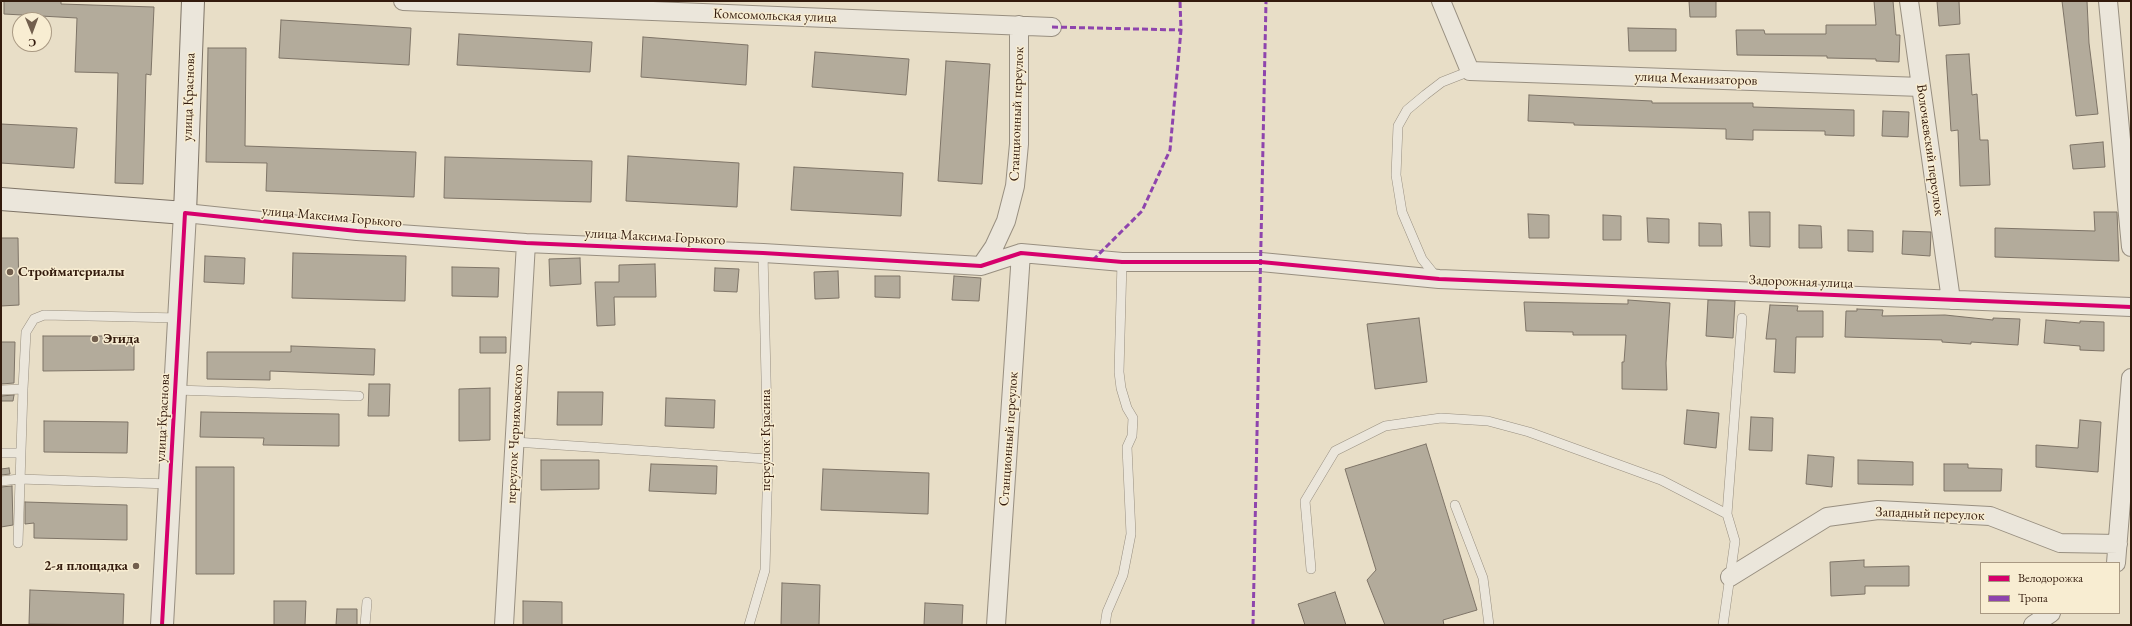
<!DOCTYPE html>
<html>
<head>
<meta charset="utf-8">
<style>
	body { margin:0 }
	#map { position:relative; width:2132px; height:626px; overflow:hidden; background:#e8dec7; font-family:"EB Garamond",serif }
	canvas { display:block }
	.frame { position:absolute; inset:0; border:2px solid #331b0d; pointer-events:none }
	.legend { position:absolute; left:1980px; top:562px; width:140px; height:52px; box-sizing:border-box; background:#f8edd2; border:1px solid #a99983; margin:0; padding:5px 7px; list-style:none; font-size:12px; color:#331b0d }
	.legend li { display:flex; align-items:center; gap:8px; height:20px }
	.legend b { width:20px; border:1px solid #a99983 }
	.north { position:absolute; left:12px; top:12px; width:40px; height:40px; box-sizing:border-box; background:#f8edd2; border:1px solid #a99983; border-radius:50%; rotate:179deg; font-size:11px; font-weight:700; line-height:16px; text-align:center; color:#331b0d }
	.north::after { content:''; display:block; margin:auto; width:14px; height:18px; background:#725f4e; clip-path:polygon(50% 0,100% 100%,50% 72%,0 100%) }
</style>
</head>
<body>
<div id="map">
<canvas width="2132" height="626"></canvas>
<div class="frame"></div>
<ul class="legend">
<li><b style="height:5px;background:#d6006c"></b>Велодорожка</li>
<li><b style="height:5px;background:#8e44ad"></b>Тропа</li>
</ul>
<div class="north">С</div>
</div>
<script>
const g = document.querySelector('canvas').getContext('2d');
g.lineJoin = 'round';
function fill(path, color) {
  g.fillStyle = color;
  g.fill(path, 'evenodd');
}
function shape(rows) {
  const path = new Path2D();
  for (const r of rows) {
    path.moveTo(r[0], r[1]);
    for (let i = 2; i < r.length; i += 2) path.lineTo(r[i], r[i + 1]);
  }
  return path;
}
function strokePath(path, color, width, dash) {
  g.strokeStyle = color;
  g.lineWidth = width;
  g.lineCap = dash ? 'butt' : 'round';
  g.setLineDash(dash || []);
  g.stroke(path);
}
function drawText(font, color, halo, rows, align = 'center') {
  g.font = font + ' "EB Garamond",serif';
  g.lineWidth = 3;
  g.setLineDash([]);
  g.textBaseline = 'middle';
  g.strokeStyle = halo;
  g.fillStyle = color;
  for (const [text, x, y, turn = 0] of rows) {
    g.save();
    g.translate(x, y);
    g.rotate((+turn || 0) * Math.PI / 180);
    g.textAlign = isNaN(turn) ? turn : align;
    if (halo) g.strokeText(text, 0, 0);
    g.fillText(text, 0, 0);
    g.restore();
  }
}
const building = shape([
	[4,1,61,1,61,4,154,7,151,75,146,74,143,184,115,183,118,73,75,72,77,18,4,14,4,1],
	[1689,1,1716,1,1716,17,1690,17,1689,1],
	[1874,1,1893,1,1896,35,1900,35,1899,62,1876,61,1876,59,1827,58,1827,56,1737,55,1736,30,1764,30,1765,34,1826,34,1826,25,1876,25,1874,1],
	[1937,1,1959,1,1960,24,1939,26,1937,1],
	[2062,1,2087,1,2089,43,2098,114,2076,116,2062,1],
	[281,20,411,28,409,65,279,58,281,20],
	[1628,28,1676,29,1676,51,1629,51,1628,28],
	[459,34,592,42,590,72,457,65,459,34],
	[643,37,748,45,746,85,641,77,643,37],
	[208,48,246,48,245,146,416,152,414,197,266,191,267,163,206,162,208,48],
	[815,52,909,59,906,95,812,87,815,52],
	[1969,54,1972,95,1977,94,1980,140,1988,140,1990,185,1960,186,1958,130,1951,131,1946,55,1969,54],
	[946,61,990,64,982,184,938,181,946,61],
	[1529,95,1652,101,1652,103,1753,103,1753,107,1854,110,1854,136,1825,135,1825,131,1753,130,1753,140,1726,139,1726,129,1574,125,1574,123,1528,121,1529,95],
	[1883,111,1909,112,1908,137,1882,136,1883,111],
	[1,124,77,128,74,168,1,163,1,124],
	[2103,142,2105,167,2073,169,2070,145,2103,142],
	[628,156,739,163,737,207,626,201,628,156],
	[445,157,592,161,591,202,444,198,445,157],
	[794,167,903,173,901,216,791,210,794,167],
	[1749,212,1770,212,1770,247,1750,246,1749,212],
	[2094,212,2117,212,2119,261,1995,257,1995,228,2095,231,2094,212],
	[1528,214,1549,215,1549,238,1529,238,1528,214],
	[1603,215,1621,216,1621,240,1603,240,1603,215],
	[1647,218,1669,219,1669,243,1648,242,1647,218],
	[1699,223,1721,224,1722,246,1699,246,1699,223],
	[1799,225,1821,226,1822,248,1799,248,1799,225],
	[1848,230,1873,231,1873,252,1848,251,1848,230],
	[1903,231,1931,232,1930,256,1902,254,1903,231],
	[1,238,18,238,19,305,1,306,1,238],
	[293,253,406,256,405,301,292,298,293,253],
	[205,256,245,258,244,284,204,282,205,256],
	[580,258,581,284,550,286,549,259,580,258],
	[655,264,656,297,614,297,615,325,597,326,595,282,619,282,619,265,655,264],
	[452,267,499,268,498,297,452,296,452,267],
	[715,268,739,269,737,292,714,291,715,268],
	[838,271,839,298,815,299,814,272,838,271],
	[875,276,900,276,900,298,875,297,875,276],
	[954,276,981,278,979,301,952,300,954,276],
	[1628,300,1670,303,1666,363,1667,390,1622,389,1622,362,1624,362,1626,335,1573,335,1573,332,1526,331,1524,302,1628,304,1628,300],
	[1708,300,1735,301,1733,338,1706,336,1708,300],
	[1770,305,1798,306,1797,311,1823,311,1823,337,1796,337,1795,373,1774,372,1776,339,1766,339,1770,305],
	[1857,309,1883,310,1882,316,1945,315,1993,320,1993,318,2020,319,2018,345,1971,342,1971,344,1942,342,1942,340,1845,337,1846,311,1857,311,1857,309],
	[1419,318,1427,382,1375,389,1367,324,1419,318],
	[2046,320,2080,323,2080,321,2104,322,2104,351,2080,350,2080,346,2044,343,2046,320],
	[43,336,134,336,134,370,43,371,43,336],
	[480,337,506,337,506,353,480,353,480,337],
	[1,342,15,342,14,383,1,384,1,342],
	[291,346,375,349,374,375,270,371,270,380,207,379,207,352,291,352,291,346],
	[369,384,390,384,389,416,368,416,369,384],
	[490,388,490,440,459,441,459,389,490,388],
	[558,392,603,392,602,425,557,425,558,392],
	[14,395,13,401,1,401,1,396,14,395],
	[666,398,715,400,714,428,665,426,666,398],
	[1687,410,1719,413,1716,448,1684,444,1687,410],
	[201,412,339,414,339,446,263,445,264,438,200,437,201,412],
	[1751,417,1773,418,1772,451,1749,450,1751,417],
	[2080,420,2101,422,2098,472,2036,467,2036,445,2078,448,2080,420],
	[44,421,128,422,127,453,44,452,44,421],
	[1426,444,1477,610,1443,620,1444,625,1385,625,1367,580,1376,570,1345,469,1426,444],
	[1808,455,1834,457,1832,487,1806,484,1808,455],
	[541,460,599,460,599,489,541,490,541,460],
	[1858,460,1913,462,1913,485,1858,484,1858,460],
	[651,464,717,466,716,494,649,491,651,464],
	[1944,464,1968,464,1968,468,2002,469,2001,491,1944,491,1944,464],
	[196,467,234,467,234,574,196,574,196,467],
	[9,468,10,474,1,475,1,469,9,468],
	[823,469,929,473,928,514,821,510,823,469],
	[12,486,13,525,1,527,1,487,12,486],
	[25,502,127,505,127,540,34,538,34,523,25,524,25,502],
	[1864,560,1864,567,1909,566,1909,586,1865,586,1865,594,1831,596,1830,562,1864,560],
	[782,583,820,585,819,625,781,625,782,583],
	[30,590,124,594,123,625,29,624,30,590],
	[1335,592,1346,625,1305,625,1298,604,1335,592],
	[274,601,306,601,305,625,274,625,274,601],
	[523,601,562,602,562,625,523,625,523,601],
	[925,603,963,605,962,625,924,625,925,603],
	[337,609,357,609,357,625,336,625,337,609]
]);
fill(building, '#b3ab9b');
strokePath(building, '#7e7467', 1);
const service = shape([
	[1438,279,1422,259,1402,212,1396,175,1398,126,1407,110,1425,95,1442,82,1470,71],
	[23,389,26,332,34,319,44,315,179,318],
	[1,390,23,389,18,543],
	[176,390,359,396],
	[515,442,768,459],
	[1,453,20,453],
	[1,481,19,479,170,484],
	[1455,505,1483,578,1489,625],
	[1727,514,1742,318],
	[1311,569,1305,501,1335,451,1385,426,1441,418,1488,421,1529,432,1661,480,1727,514,1735,541,1723,625],
	[365,625,367,602],
	[749,625,765,570,768,459,763,253],
	[1105,625,1107,612,1123,575,1131,534,1127,447,1132,436,1133,418,1127,408,1121,388,1119,372,1122,262]
]);
const minor = shape([
	[403,1,1052,27],
	[1441,1,1470,71,1921,87],
	[1909,1,1951,300],
	[2108,1,2131,247],
	[185,213,357,231,526,243,763,253,981,266,1021,253,1122,262,1261,262,1439,279,2131,307],
	[981,266,994,247,1006,221,1015,186,1019,144,1019,25],
	[2116,563,2131,378],
	[1730,577,1827,517,1878,510,1990,516,2060,543,2118,544],
	[504,625,526,243],
	[996,625,1021,253],
	[2033,625,2051,613]
]);
const tertiary = shape([
	[162,625,185,213]
]);
const secondary = shape([
	[1,199,185,213,193,1]
]);
strokePath(service, '#988f80', 10);
strokePath(minor, '#988f80', 20);
strokePath(tertiary, '#988f80', 24);
strokePath(secondary, '#7e7467', 24);
strokePath(service, '#ebe6db', 9);
strokePath(minor, '#ebe6db', 18);
strokePath(tertiary, '#ebe6db', 22);
strokePath(secondary, '#ebe6db', 22);
strokePath(shape([
	[1052,27,1181,30],
	[1093,260,1142,211,1170,150,1181,30,1180,1],
	[1253,625,1266,1]
]), '#8e44ad', 3, [6, 3]);
strokePath(shape([
	[162,625,185,213,357,231,526,243,763,253,981,266,1021,253,1122,262,1261,262,1439,279,2131,307]
]), '#d6006c', 4);
for (const [x, y, r, color] of [
	[10,272,4,"#725f4e"],
	[95,339,4,"#725f4e"],
	[136,566,4,"#725f4e"]
]) {
  const dot = new Path2D();
  dot.arc(x, y, r, 0, 2 * Math.PI);
  g.fillStyle = color;
  g.fill(dot);
  strokePath(dot, '#f8edd2', 1.5);
}
drawText('14px', '#331b0d', '#f8edd2', [
	["Комсомольская улица",775,16,2],
	["улица Механизаторов",1696,79,2],
	["улица Краснова",189,97,-88],
	["Станционный переулок",1017,114,-88],
	["Волочаевский переулок",1930,150,82],
	["улица Максима Горького",332,217,5],
	["улица Максима Горького",655,237,3],
	["Задорожная улица",1801,282,2],
	["улица Краснова",163,418,-87],
	["переулок Черняховского",515,434,-87],
	["Станционный переулок",1009,439,-86],
	["переулок Красина",766,440,-90],
	["Западный переулок",1930,514,2]
]);
drawText('bold 14px', '#331b0d', '#f8edd2', [
	["Стройматериалы",18,272],
	["Эгида",103,339],
	["2-я площадка",128,566,"right"]
], 'left');
</script>
</body>
</html>
